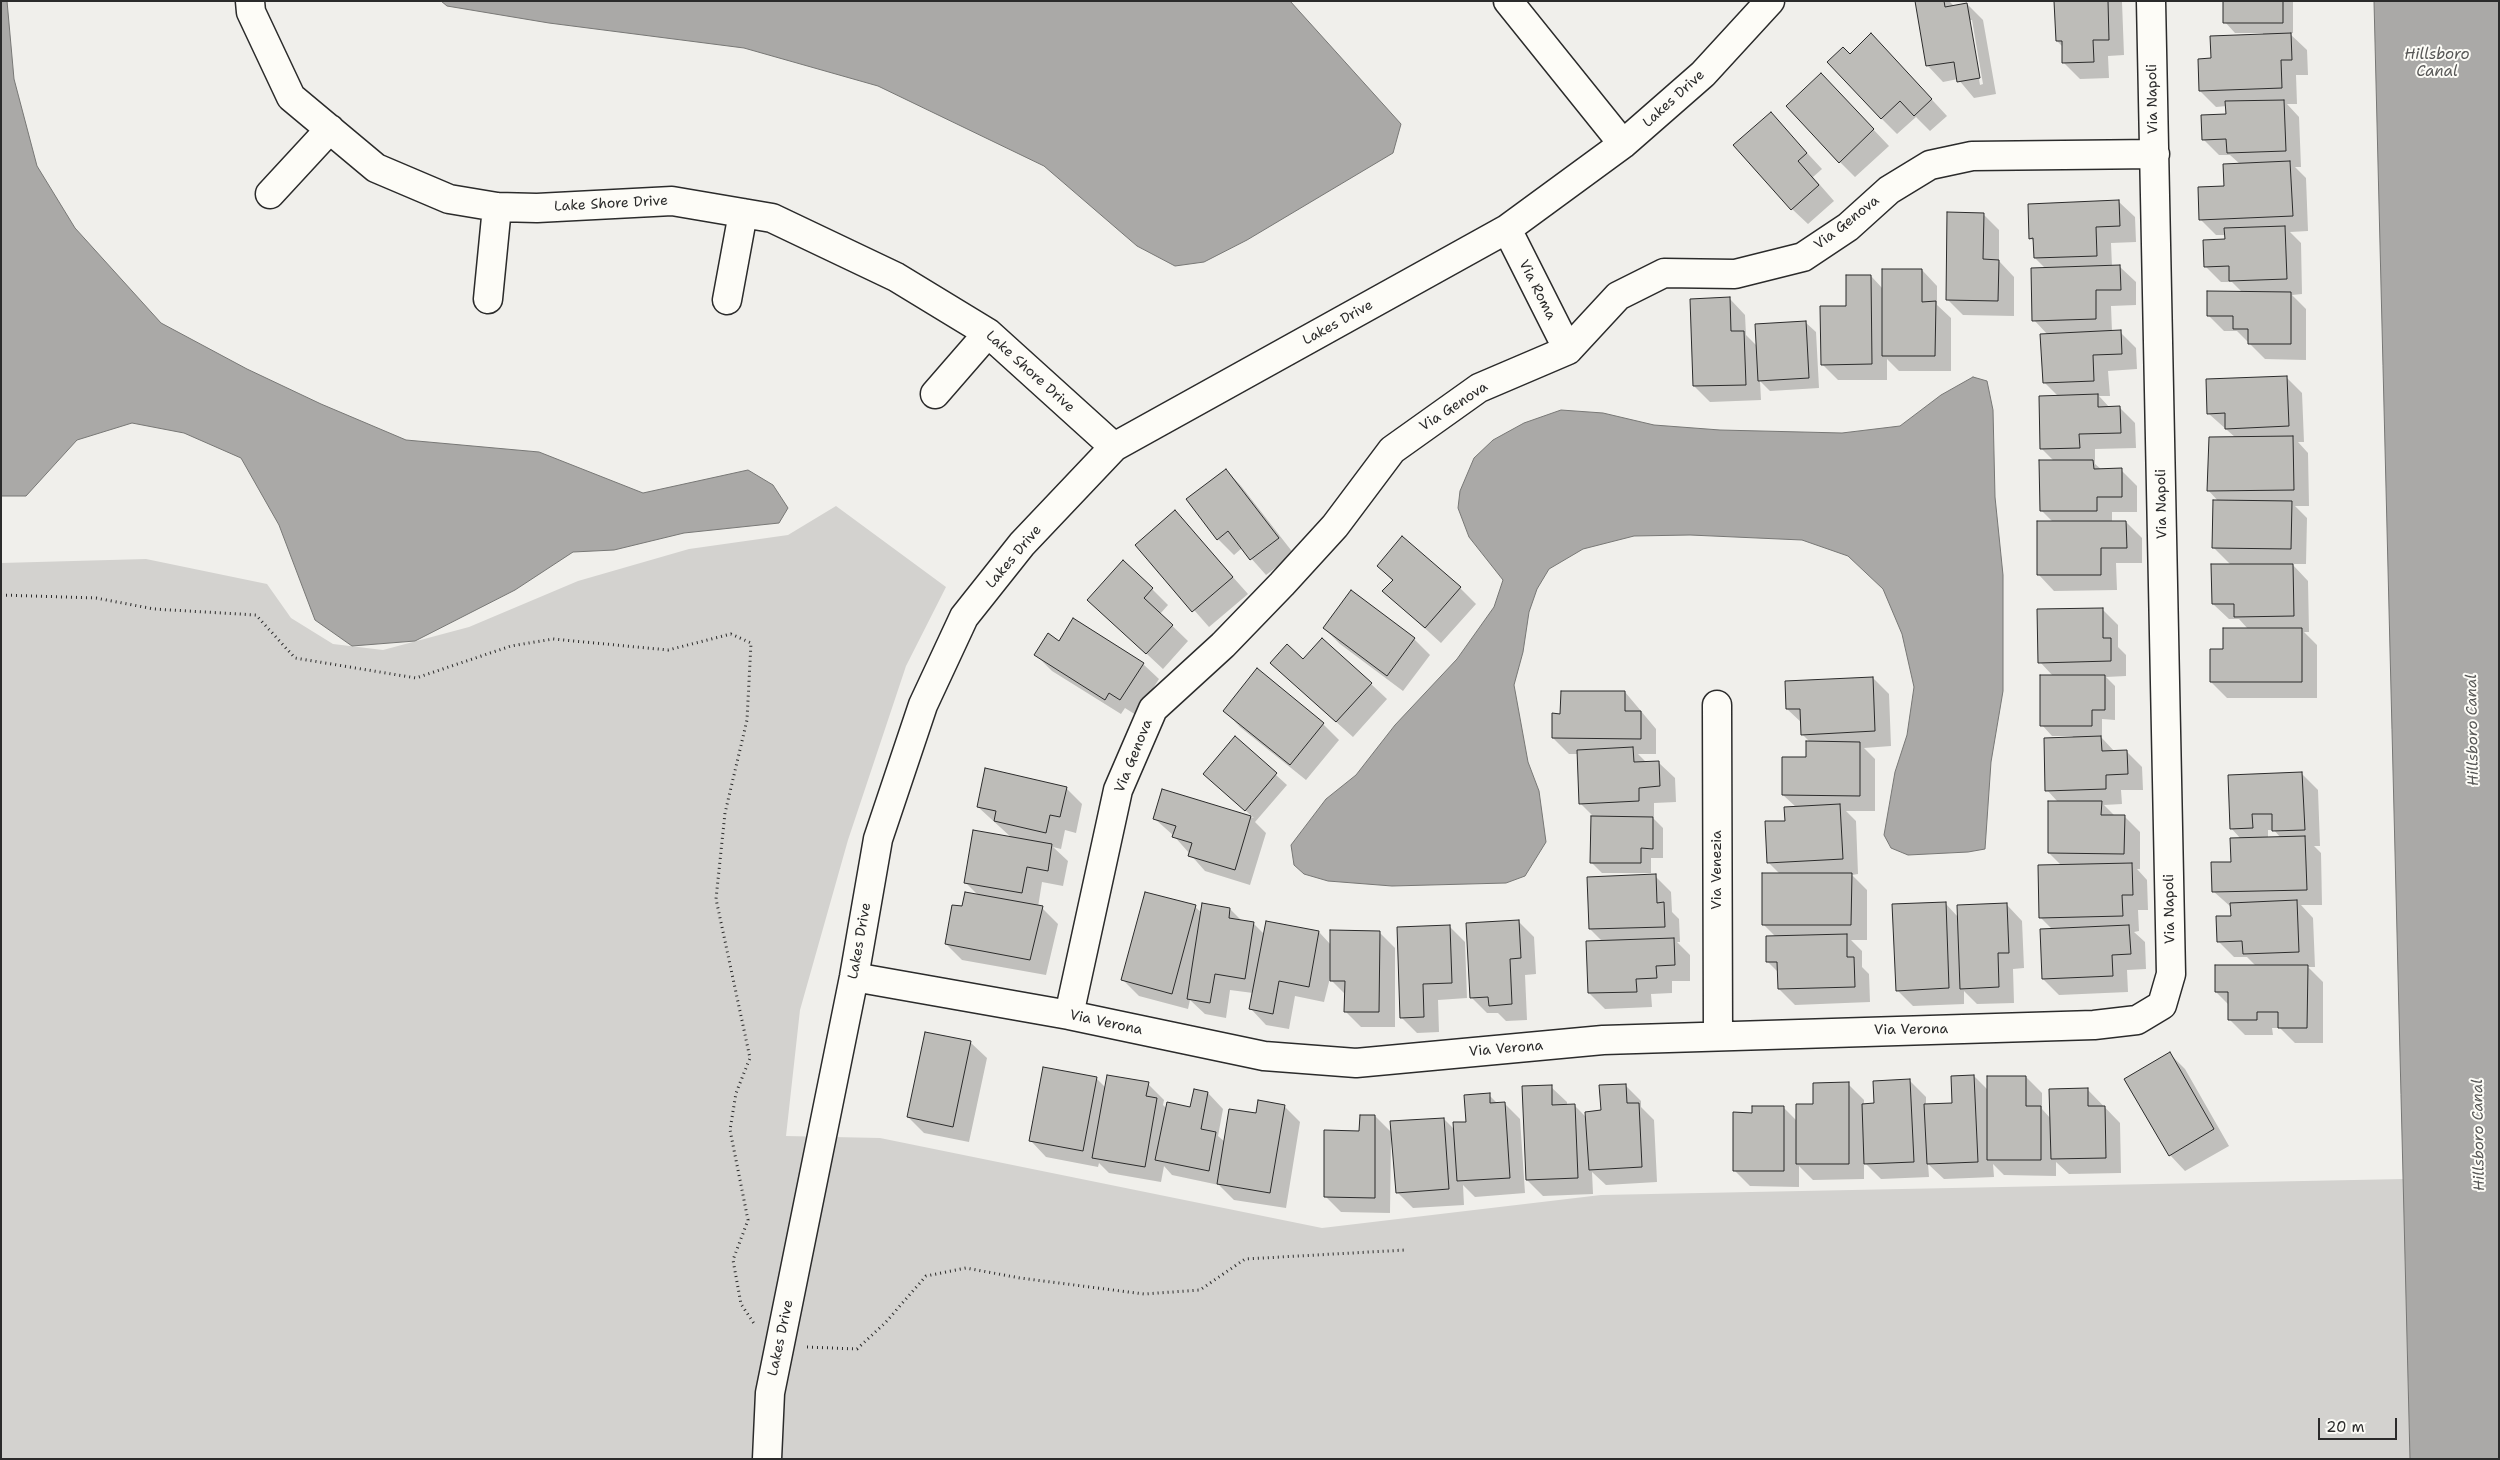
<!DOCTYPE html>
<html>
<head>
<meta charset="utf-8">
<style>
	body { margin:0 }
	#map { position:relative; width:2500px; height:1460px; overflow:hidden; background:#f0efeb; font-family:"Shantell Sans",sans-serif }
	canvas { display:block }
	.frame { position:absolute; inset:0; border:2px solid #2b2b2b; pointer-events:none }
	.scale { position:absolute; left:2318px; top:1418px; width:79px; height:22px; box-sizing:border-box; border:2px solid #2b2b2b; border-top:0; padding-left:6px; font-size:15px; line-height:18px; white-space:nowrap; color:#2b2b2b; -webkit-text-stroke:4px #fdfcf7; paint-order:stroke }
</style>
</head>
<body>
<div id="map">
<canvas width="2500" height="1460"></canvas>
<div class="frame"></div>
<div class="scale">20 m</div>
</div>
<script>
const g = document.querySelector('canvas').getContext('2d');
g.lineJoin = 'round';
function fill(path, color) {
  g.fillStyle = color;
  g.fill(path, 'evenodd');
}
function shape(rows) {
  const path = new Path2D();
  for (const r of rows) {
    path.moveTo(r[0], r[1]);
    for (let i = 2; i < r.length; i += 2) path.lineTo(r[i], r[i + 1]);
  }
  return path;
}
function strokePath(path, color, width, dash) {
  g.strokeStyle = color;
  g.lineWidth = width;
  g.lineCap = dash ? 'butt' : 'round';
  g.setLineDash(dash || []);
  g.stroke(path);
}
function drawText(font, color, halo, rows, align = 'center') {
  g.font = font + ' "Shantell Sans",sans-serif';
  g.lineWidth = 4;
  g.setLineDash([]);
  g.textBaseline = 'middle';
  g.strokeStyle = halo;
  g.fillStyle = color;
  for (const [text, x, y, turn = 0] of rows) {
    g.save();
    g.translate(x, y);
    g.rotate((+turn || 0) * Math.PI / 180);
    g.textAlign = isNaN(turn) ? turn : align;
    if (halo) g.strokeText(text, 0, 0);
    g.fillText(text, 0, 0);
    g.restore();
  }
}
fill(shape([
	[836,506,946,587,906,666,848,840,800,1010,786,1136,880,1138,1322,1228,1601,1195,2404,1179,2410,1459,1,1459,1,563,146,559,267,584,291,618,333,644,383,650,469,627,578,581,689,549,788,535]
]), '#d3d2cf');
const water = shape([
	[1,1,7,1,14,79,37,166,75,228,161,323,247,369,321,404,406,440,539,452,643,493,748,470,773,485,788,508,779,523,684,533,614,550,573,552,515,590,415,641,352,646,315,620,279,525,241,458,184,433,132,423,77,440,26,496,1,496,1,1],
	[441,1,1290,1,1401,124,1393,153,1247,240,1204,262,1175,266,1137,246,1044,166,878,86,744,48,549,23,447,6,441,1],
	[2374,1,2499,1,2499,1459,2410,1459,2374,1],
	[1973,377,1987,381,1993,410,1995,497,2003,575,2003,691,1991,762,1985,849,1968,852,1908,855,1891,848,1884,835,1895,772,1907,735,1914,687,1902,634,1883,589,1848,556,1802,540,1690,535,1634,536,1583,549,1549,569,1537,589,1529,612,1523,652,1514,685,1528,762,1539,791,1546,842,1525,876,1506,883,1392,886,1328,881,1304,874,1294,865,1291,845,1326,799,1356,775,1395,725,1457,659,1494,607,1503,580,1469,537,1458,508,1460,491,1474,458,1493,440,1524,423,1561,410,1603,413,1654,425,1720,430,1842,433,1900,426,1941,395,1973,377]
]);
fill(water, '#aaa9a7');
strokePath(water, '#777775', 1);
fill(shape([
	[1917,1,1949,1,1954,6,1967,4,1983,20,1996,94,1974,98,1958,79,1943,82,1928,66],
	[1969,20,1972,20,1983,84,1980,85],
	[2055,1,2122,2,2124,55,2108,56,2109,78,2080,79,2064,63,2063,47,2057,41],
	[2225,1,2293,1,2293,33,2289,33,2307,50,2308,75,2296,75,2297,104,2287,104,2299,117,2301,167,2295,167,2306,178,2308,231,2290,232,2301,243,2302,294,2292,295,2306,309,2306,360,2265,359,2237,331,2224,331,2208,315,2243,293,2232,282,2221,282,2205,266,2226,241,2226,235,2216,235,2200,219,2240,164,2230,155,2219,155,2203,139,2227,115,2227,106,2216,107,2200,91,2212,59,2263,35,2263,33,2235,33,2225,22],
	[1887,51,1947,116,1930,131,1916,117,1897,134,1881,118,1850,55],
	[1836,90,1889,146,1855,177,1840,162],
	[1770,113,1822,169,1813,177,1834,201,1808,224,1792,209],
	[2119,202,2135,217,2136,242,2111,243,2112,267,2120,267,2136,282,2136,305,2111,306,2112,332,2120,332,2136,348,2137,369,2108,371,2110,396,2099,396,2110,408,2119,407,2135,423,2136,448,2095,449,2095,464,2102,470,2121,470,2137,486,2137,512,2112,512,2112,522,2126,522,2142,538,2142,563,2116,563,2117,590,2054,591,2039,575,2053,522,2041,510,2054,461,2042,449,2058,396,2044,382,2048,335,2034,320,2046,269,2035,258,2035,242,2030,238],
	[1983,214,1999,230,1999,261,2014,277,2014,316,1963,315,1947,299],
	[1922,270,1937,286,1937,305,1951,318,1951,371,1899,371,1887,359,1887,380,1838,380,1822,364,1847,307,1871,276,1883,289],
	[1730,299,1745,315,1746,335,1757,346,1805,322,1816,332,1819,388,1770,391,1760,381,1761,400,1710,402,1694,386],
	[2286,377,2302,393,2304,442,2298,442,2308,453,2309,506,2295,506,2307,518,2306,564,2292,564,2308,581,2309,632,2304,632,2317,645,2317,698,2227,698,2211,682,2224,650,2248,629,2239,619,2229,619,2213,604,2231,565,2214,548,2219,502,2208,490,2236,438,2209,414],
	[1226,470,1241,486,1294,554,1266,575,1242,548,1234,555,1218,539,1188,500],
	[1175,512,1248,594,1209,627,1137,545],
	[1378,566,1460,588,1476,604,1441,643,1384,591,1393,581],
	[1152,589,1168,605,1160,614,1188,641,1163,669,1089,600],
	[1352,592,1414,639,1430,655,1403,691,1340,644,1324,628],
	[2102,609,2118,625,2118,647,2126,655,2126,676,2106,677,2115,686,2115,720,2102,719,2102,736,2100,736,2115,752,2126,751,2142,767,2143,790,2121,790,2122,804,2104,805,2115,816,2124,816,2140,832,2140,869,2137,869,2147,880,2148,910,2138,910,2139,931,2134,932,2145,942,2146,969,2127,970,2128,992,2059,995,2043,979,2052,929,2041,918,2062,866,2049,853,2058,802,2047,790,2073,736,2052,736,2042,725,2053,676,2040,662],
	[1060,642,1143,664,1159,679,1136,715,1125,708,1121,714,1052,671,1036,655],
	[1304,660,1371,684,1387,699,1353,737,1287,678],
	[1873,678,1889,694,1891,746,1864,748,1875,759,1875,811,1846,811,1856,821,1858,874,1852,875,1867,890,1867,940,1851,940,1862,951,1862,967,1869,974,1870,1002,1795,1005,1779,989,1778,972,1767,961,1776,937,1763,924,1780,874,1768,862,1786,822,1796,807,1783,795,1808,759,1811,743,1802,734,1802,723,1787,709],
	[1625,692,1656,729,1656,754,1638,754,1647,763,1659,763,1675,778,1676,802,1654,803,1654,817,1652,817,1663,828,1663,858,1651,858,1651,873,1602,873,1591,862,1592,815,1580,803,1578,754,1569,754,1553,738,1562,715],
	[1225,711,1323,724,1339,740,1306,780,1240,727],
	[1235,738,1287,785,1255,822,1266,833,1250,885,1205,871,1174,836,1155,819,1163,791,1254,818,1215,784],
	[2302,774,2318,790,2320,846,2314,846,2321,853,2322,905,2301,905,2313,918,2315,967,2308,967,2323,982,2323,1043,2295,1043,2280,1028,2272,1028,2273,1035,2245,1035,2229,1019,2229,1005,2216,992,2256,966,2247,957,2234,957,2218,941,2232,917,2231,907,2213,891,2232,863,2241,839,2231,828],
	[2268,830,2274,830,2280,837,2268,838],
	[1066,788,1082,804,1076,833,1065,830,1061,849,1053,847,1068,861,1063,886,1042,882,1038,907,1042,908,1058,924,1046,975,962,960,946,944,963,908,979,896,965,882,1012,838,978,807],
	[1655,876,1671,892,1672,912,1679,919,1680,942,1677,942,1690,955,1690,981,1672,981,1672,993,1651,994,1652,1007,1605,1009,1589,993,1603,942,1590,929],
	[1945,903,1958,917,2007,905,2022,921,2024,968,2013,969,2014,1003,1977,1004,1964,991,1964,1004,1913,1006,1897,990],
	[1195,907,1202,913,1230,909,1242,921,1253,923,1264,934,1319,932,1331,945,1379,932,1395,948,1395,1027,1361,1027,1345,1011,1346,995,1331,980,1331,974,1324,1002,1295,996,1289,1029,1266,1025,1251,1009,1253,993,1230,990,1226,1018,1205,1014,1190,1000,1188,1009,1139,996,1123,980],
	[1519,922,1534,937,1536,974,1525,975,1527,1020,1506,1021,1498,1013,1487,1013,1471,997],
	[1449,926,1465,942,1467,998,1438,1000,1439,1032,1417,1033,1401,1017],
	[926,1033,971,1043,987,1058,969,1142,924,1133,908,1117],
	[2170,1054,2185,1069,2229,1146,2185,1171,2170,1155],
	[1974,1076,1989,1091,2026,1077,2042,1093,2042,1109,2051,1119,2087,1089,2120,1123,2121,1173,2069,1174,2056,1162,2056,1176,2004,1175,1993,1164,1994,1177,1944,1179,1928,1164,1929,1177,1881,1179,1864,1162,1864,1179,1813,1180,1799,1166,1799,1187,1750,1186,1734,1170,1753,1114,1784,1108,1797,1121,1814,1105,1848,1084,1864,1100,1864,1105,1875,1104,1910,1081,1926,1097,1926,1106,1954,1104],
	[1096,1078,1106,1088,1148,1084,1164,1100,1163,1105,1167,1109,1191,1108,1208,1093,1223,1109,1218,1136,1225,1142,1257,1115,1284,1106,1300,1122,1286,1208,1234,1200,1219,1185,1172,1175,1164,1166,1161,1182,1109,1173,1099,1163,1098,1167,1046,1157,1031,1141],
	[1625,1085,1641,1101,1641,1107,1654,1120,1657,1182,1606,1185,1592,1172,1593,1194,1543,1196,1527,1180,1551,1087,1567,1102,1567,1105,1574,1105,1587,1118,1602,1112],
	[1489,1095,1498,1104,1504,1103,1520,1119,1525,1193,1475,1197,1463,1185,1464,1205,1413,1208,1397,1192,1393,1136,1391,1136,1390,1213,1341,1212,1325,1196,1361,1132,1375,1116,1393,1134,1444,1119,1455,1130,1467,1123]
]), '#0003');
const building = shape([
	[1915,1,1944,1,1945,7,1967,3,1980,78,1957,82,1954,62,1926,66,1915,1],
	[2054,1,2108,1,2109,40,2093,40,2094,62,2062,63,2062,41,2056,41,2054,1],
	[2223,1,2283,1,2283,23,2223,23,2223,1],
	[1871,33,1932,99,1914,116,1900,101,1881,119,1827,62,1843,47,1850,54,1871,33],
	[2291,33,2292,60,2281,60,2282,88,2199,91,2198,59,2211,58,2210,36,2291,33],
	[1821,73,1874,129,1839,163,1786,106,1821,73],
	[2284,100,2286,151,2227,153,2226,139,2202,140,2201,115,2226,114,2225,101,2284,100],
	[1771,112,1807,153,1798,161,1819,185,1791,210,1733,145,1771,112],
	[2290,161,2293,216,2199,220,2198,187,2224,186,2223,164,2290,161],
	[2119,200,2120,226,2096,227,2097,256,2034,258,2033,238,2029,239,2028,204,2119,200],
	[1947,212,1984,213,1983,259,1999,260,1998,301,1946,300,1947,212],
	[2285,226,2287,279,2229,281,2229,266,2204,267,2203,240,2225,239,2224,228,2285,226],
	[2120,265,2121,290,2096,290,2096,319,2032,321,2031,268,2120,265],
	[1882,269,1922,269,1922,302,1936,301,1935,356,1882,356,1882,269],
	[1846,275,1871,275,1872,364,1821,365,1820,306,1846,306,1846,275],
	[2207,291,2291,292,2291,344,2248,344,2248,329,2233,329,2233,316,2207,316,2207,291],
	[1730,297,1731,331,1744,331,1746,385,1693,386,1690,299,1730,297],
	[1806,321,1809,378,1758,381,1755,324,1806,321],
	[2121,330,2122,354,2093,355,2094,381,2043,383,2040,334,2121,330],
	[2287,376,2289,426,2225,429,2225,413,2207,414,2206,379,2287,376],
	[2098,394,2098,407,2120,406,2121,433,2079,434,2080,448,2040,449,2039,396,2098,394],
	[2293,436,2294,490,2207,491,2209,437,2293,436],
	[2039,460,2093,460,2094,469,2122,468,2122,497,2097,497,2097,511,2040,511,2039,460],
	[1226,469,1279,538,1250,560,1228,531,1217,540,1186,499,1226,469],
	[2213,500,2292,501,2291,549,2212,548,2213,500],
	[1175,510,1233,577,1192,612,1135,545,1175,510],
	[2037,521,2126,521,2127,548,2101,548,2101,575,2037,575,2037,521],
	[1402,536,1461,587,1425,628,1382,591,1393,580,1377,566,1402,536],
	[1123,560,1153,588,1144,598,1173,625,1146,654,1087,600,1123,560],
	[2211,564,2293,564,2294,616,2234,617,2234,604,2212,604,2211,564],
	[1351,590,1415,638,1387,676,1323,628,1351,590],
	[2103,608,2103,638,2111,638,2111,661,2038,663,2037,609,2103,608],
	[1073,618,1144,663,1120,700,1109,693,1105,700,1034,655,1048,633,1059,641,1073,618],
	[2223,628,2302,628,2302,682,2210,682,2210,649,2223,649,2223,628],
	[1322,638,1372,683,1336,722,1270,663,1287,644,1303,659,1322,638],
	[1257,668,1324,723,1290,765,1223,711,1257,668],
	[2040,675,2105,675,2105,710,2092,710,2092,726,2040,726,2040,675],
	[1873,677,1875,731,1801,735,1800,709,1786,709,1785,681,1873,677],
	[1561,691,1625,691,1625,711,1641,711,1641,739,1552,738,1552,713,1560,714,1561,691],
	[1235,736,1277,773,1245,811,1203,774,1235,736],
	[2101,736,2102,751,2127,750,2128,774,2106,775,2106,789,2045,791,2044,738,2101,736],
	[1806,741,1860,742,1860,796,1782,795,1782,757,1806,757,1806,741],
	[1633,747,1634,762,1659,761,1660,786,1639,788,1639,801,1579,804,1577,750,1633,747],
	[985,768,1067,787,1060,817,1050,815,1046,833,994,821,996,811,977,807,985,768],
	[2302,772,2305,830,2272,831,2272,814,2252,814,2253,828,2230,829,2228,775,2302,772],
	[1162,789,1251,816,1235,870,1188,856,1192,843,1172,837,1176,826,1153,819,1162,789],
	[2048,801,2102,801,2101,815,2125,815,2124,854,2048,853,2048,801],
	[1840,804,1843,859,1767,863,1765,821,1785,821,1784,807,1840,804],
	[1591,816,1653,817,1653,849,1641,848,1641,863,1590,863,1591,816],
	[973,830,1052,844,1048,871,1027,867,1022,893,964,883,973,830],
	[2305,836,2307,890,2212,892,2211,862,2231,862,2230,838,2305,836],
	[2132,863,2133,895,2122,895,2123,916,2039,918,2038,865,2132,863],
	[1762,873,1852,873,1851,925,1762,925,1762,873],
	[1656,874,1657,903,1664,902,1665,927,1589,929,1587,877,1656,874],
	[965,892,1043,906,1030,960,945,944,952,905,962,906,965,892],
	[1145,892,1196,905,1172,994,1121,980,1145,892],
	[2297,900,2299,952,2243,954,2242,941,2217,942,2216,916,2231,916,2230,903,2297,900],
	[1946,902,1949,988,1896,991,1892,904,1946,902],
	[1202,903,1230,908,1229,918,1254,922,1245,979,1215,974,1210,1003,1187,999,1202,903],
	[2007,903,2009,953,1998,953,1999,987,1960,989,1957,905,2007,903],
	[1519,920,1521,958,1510,959,1512,1004,1489,1006,1488,997,1470,998,1466,923,1519,920],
	[1266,921,1319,931,1309,987,1279,981,1273,1014,1249,1009,1266,921],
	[1450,925,1452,983,1423,984,1424,1017,1400,1018,1397,927,1450,925],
	[2129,925,2131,954,2112,955,2113,976,2042,979,2040,929,2129,925],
	[1330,930,1380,931,1379,1012,1344,1012,1345,981,1330,981,1330,930],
	[1847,934,1847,957,1854,957,1855,987,1778,989,1777,962,1766,962,1766,936,1847,934],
	[1674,938,1675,965,1656,966,1657,978,1636,979,1637,992,1588,993,1586,941,1674,938],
	[2215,965,2308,965,2307,1028,2278,1028,2278,1012,2257,1012,2257,1020,2228,1020,2228,992,2215,992,2215,965],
	[925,1032,971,1041,953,1127,907,1117,925,1032],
	[2170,1052,2214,1129,2169,1156,2124,1079,2170,1052],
	[1043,1067,1097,1077,1083,1151,1029,1141,1043,1067],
	[1107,1075,1149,1082,1146,1096,1157,1098,1145,1167,1092,1158,1107,1075],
	[1974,1075,1978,1162,1927,1164,1924,1104,1952,1103,1951,1076,1974,1075],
	[1987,1076,2026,1076,2026,1106,2041,1106,2041,1160,1987,1160,1987,1076],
	[1910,1079,1914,1162,1864,1164,1862,1104,1874,1103,1873,1081,1910,1079],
	[1849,1082,1849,1164,1796,1164,1796,1104,1813,1104,1813,1083,1849,1082],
	[1626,1084,1627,1103,1639,1103,1642,1167,1589,1170,1585,1112,1601,1110,1599,1085,1626,1084],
	[1552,1085,1552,1105,1575,1104,1578,1178,1526,1180,1522,1086,1552,1085],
	[2088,1088,2088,1106,2105,1106,2106,1158,2051,1159,2049,1089,2088,1088],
	[1194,1089,1208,1092,1201,1129,1216,1132,1209,1171,1155,1160,1167,1102,1190,1107,1194,1089],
	[1490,1093,1490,1103,1505,1102,1510,1178,1457,1181,1453,1122,1466,1122,1464,1095,1490,1093],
	[1258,1100,1285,1105,1270,1193,1217,1184,1229,1109,1256,1113,1258,1100],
	[1752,1106,1784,1106,1784,1171,1733,1171,1733,1112,1752,1113,1752,1106],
	[1360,1115,1375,1115,1375,1198,1324,1197,1324,1130,1359,1131,1360,1115],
	[1444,1118,1449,1189,1396,1193,1390,1121,1444,1118]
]);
fill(building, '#bdbcb8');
strokePath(building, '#2b2b2b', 1);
const minor = shape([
	[250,1,251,12,291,97,376,168,449,199,497,207,537,208,672,201,772,218,896,277,988,333,1114,447],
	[1508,1,1623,144],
	[270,194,330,129],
	[1507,229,1568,350],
	[488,299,497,207],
	[727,300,743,213],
	[935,394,988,333],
	[1717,705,1718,1035],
	[854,977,1069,1015,1264,1056,1356,1063,1603,1040,2094,1025,2137,1020,2162,1005,2171,974,2151,1],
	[1069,1015,1118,790,1153,709,1223,645,1282,584,1335,526,1392,450,1479,388,1568,350,1618,296,1664,273,1735,274,1803,257,1848,227,1889,190,1930,165,1972,156,2155,154],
	[767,1459,770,1393,854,977,878,839,923,705,964,617,1022,544,1114,447,1507,229,1623,144,1703,74,1770,1]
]);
strokePath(minor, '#2b2b2b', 31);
strokePath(shape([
	[1,595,96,598,154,609,256,615,295,658,416,678,511,646,553,639,668,650,731,634,751,643,747,720,725,813,716,899,750,1058,736,1093,730,1130,748,1220,733,1260,741,1304,755,1325],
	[807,1347,857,1349,885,1323,926,1276,966,1268,1020,1278,1144,1294,1200,1290,1245,1259,1405,1250]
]), '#2b2b2b', 3, [1, 4]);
strokePath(minor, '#fdfcf7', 28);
drawText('14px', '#2b2b2b', '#fdfcf7', [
	["Lakes Drive",1674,99,-42],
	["Via Napoli",2153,99,-91],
	["Lake Shore Drive",611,204,-3],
	["Via Genova",1847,223,-38],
	["Via Roma",1537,290,63],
	["Lakes Drive",1338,323,-29],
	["Lake Shore Drive",1030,372,42],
	["Via Genova",1454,407,-33],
	["Via Napoli",2162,504,-91],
	["Lakes Drive",1014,557,-50],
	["Via Genova",1134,756,-68],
	["Via Venezia",1717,870,-90],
	["Via Napoli",2170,909,-91],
	["Lakes Drive",860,941,-80],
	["Via Verona",1106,1023,12],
	["Via Verona",1911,1030,-1],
	["Via Verona",1506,1049,-5],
	["Lakes Drive",781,1338,-78]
]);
drawText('italic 15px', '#575756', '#fdfcf7', [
	["Hillsboro",2437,55],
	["Canal",2437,72],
	["Hillsboro Canal",2473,730,-91],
	["Hillsboro Canal",2479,1135,-91]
]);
</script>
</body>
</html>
